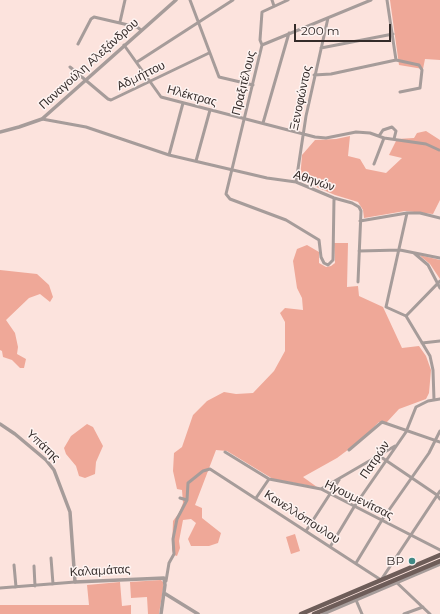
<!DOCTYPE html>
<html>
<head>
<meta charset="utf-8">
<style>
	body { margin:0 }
	#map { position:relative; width:440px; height:614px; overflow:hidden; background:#fce3dd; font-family:Montserrat,sans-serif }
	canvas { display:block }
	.scale { position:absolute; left:294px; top:24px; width:97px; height:18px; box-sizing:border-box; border:2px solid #342b29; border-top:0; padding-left:5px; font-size:12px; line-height:14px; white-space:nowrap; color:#342b29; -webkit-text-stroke:3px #fef4f2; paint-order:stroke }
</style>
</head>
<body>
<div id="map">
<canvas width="440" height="614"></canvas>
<div class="scale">200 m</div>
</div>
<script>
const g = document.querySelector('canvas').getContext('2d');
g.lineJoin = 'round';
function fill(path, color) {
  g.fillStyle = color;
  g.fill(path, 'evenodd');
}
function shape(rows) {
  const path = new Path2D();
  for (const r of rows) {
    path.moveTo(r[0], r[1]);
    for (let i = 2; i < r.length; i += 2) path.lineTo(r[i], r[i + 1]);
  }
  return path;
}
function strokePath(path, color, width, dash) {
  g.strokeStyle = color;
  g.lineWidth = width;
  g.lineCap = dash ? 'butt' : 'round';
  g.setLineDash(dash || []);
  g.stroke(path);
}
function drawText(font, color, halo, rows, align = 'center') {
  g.font = font + ' Montserrat,sans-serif';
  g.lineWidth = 3;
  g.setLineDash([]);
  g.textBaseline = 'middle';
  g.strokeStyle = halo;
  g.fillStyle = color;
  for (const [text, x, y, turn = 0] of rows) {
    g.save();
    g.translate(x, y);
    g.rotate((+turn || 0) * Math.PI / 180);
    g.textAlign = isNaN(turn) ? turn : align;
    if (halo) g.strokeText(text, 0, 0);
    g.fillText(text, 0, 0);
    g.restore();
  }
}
fill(shape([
	[390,0,440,0,440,60,425,59,423,69,399,65],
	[426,131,440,140,440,200,433,214,405,211,364,218,363,210,358,202,335,195,300,180,302,155,315,140,336,139,350,136,348,156,360,159,366,169,386,173,402,158,389,155,397,139,414,138,417,133],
	[334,243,348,243,347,287,358,286,359,296,383,307,402,348,419,346,426,356,431,370,429,393,426,399,399,409,387,422,379,422,361,440,337,458,303,477,317,487,273,479,227,451,216,450,195,505,202,508,202,518,221,533,218,543,209,546,191,546,188,539,196,523,191,519,183,520,179,541,180,548,177,556,174,555,172,550,173,521,179,513,183,503,182,490,177,489,173,471,174,453,182,447,193,415,207,401,224,392,236,394,253,393,274,371,285,351,285,322,280,313,285,308,303,310,302,298,297,288,293,261,297,249,307,245,319,252,319,263,326,267,331,266,335,263],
	[419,255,440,260,440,279,430,264],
	[0,270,37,274,49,285,53,297,50,302,40,294,29,298,6,320,15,333,18,347,17,354,26,359,24,368,20,368,12,360,3,357,2,351,0,350],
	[87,424,93,427,103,446,96,462,95,474,85,478,79,476,76,466,66,454,64,448,71,436],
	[295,534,300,551,291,554,286,537],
	[161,580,164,583,159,614,148,614,147,597,131,598,130,582],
	[120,582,122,606,131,605,131,614,0,614,0,605,89,605,87,585]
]), '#efa898');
strokePath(shape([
	[190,0,219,77,253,85],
	[272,0,274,6],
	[387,0,396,60],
	[120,22,125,0],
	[78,44,91,19,94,17,137,27,141,30],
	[124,45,161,97,315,137,326,138,356,132,370,133,384,138,426,144,439,150],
	[262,45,260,40,262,12,288,0],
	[321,48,393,34],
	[137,62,233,0],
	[70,67,108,99,111,100,209,53],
	[314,75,331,74,396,60,419,65,422,70,420,88,400,92],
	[42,119,86,127,169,155,267,178,296,182,334,198,352,203,359,207,361,211,358,282],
	[263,123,289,33],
	[379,136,383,130,392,127,396,131,394,139],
	[169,155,183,103],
	[196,161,210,110],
	[374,164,384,138],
	[296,182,306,116,328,18],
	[334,198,333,260,328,265,324,263,321,257,319,240,286,220,230,199,226,194,262,45,371,0],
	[407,213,386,307,406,316,430,356,433,370,434,400],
	[360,221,407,213,420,213,440,218],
	[359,251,400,250,440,258],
	[414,253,428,265,440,288],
	[406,316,440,281],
	[422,343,440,341],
	[349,450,382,422,440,442],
	[225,452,269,479,321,489,440,550],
	[378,455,437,495,440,499],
	[321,489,395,446],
	[180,498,187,500,188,483,203,471,210,469,381,580,440,491],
	[256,498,269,479],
	[306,531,339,480],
	[330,547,354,507,406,432,416,407,428,401,440,399],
	[51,558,53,584],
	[356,563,382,520,429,453,440,431],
	[14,565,16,587],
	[34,566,35,586],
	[166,581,169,563,174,554,173,539,177,519,187,500],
	[395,581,430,614],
	[0,588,75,582],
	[356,600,362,614],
	[404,614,423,607]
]), '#a69c9a', 3);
strokePath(shape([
	[0,132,19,127,42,119,176,0],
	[0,424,15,434,46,460,54,470,70,512,75,582,164,578,165,585,161,614],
	[164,593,198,614],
	[323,614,440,564]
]), '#a69c9a', 3.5);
strokePath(shape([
	[301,614,440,555],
	[314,614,440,561]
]), '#6e5d59', 4.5);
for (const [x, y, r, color] of [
	[412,561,4,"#418985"]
]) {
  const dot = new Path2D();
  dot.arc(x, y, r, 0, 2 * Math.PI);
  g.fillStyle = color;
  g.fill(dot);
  strokePath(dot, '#fef4f2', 1.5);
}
drawText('12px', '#342b29', '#fef4f2', [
	["Παναγούλη Αλεξάνδρου",89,64,-42],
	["Αδμήττου",141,76,-26],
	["Πραξιτέλους",244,83,-76],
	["Ηλέκτρας",192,96,15],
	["Ξενοφώντος",301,98,-78],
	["Αθηνών",314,181,19],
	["Υπάτης",43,446,43],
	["Πατρών",375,460,-56],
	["Ηγουμενίτσας",359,500,26],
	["Κανελλόπουλου",302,517,33],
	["Καλαμάτας",100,571,-3]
]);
drawText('12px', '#342b29', '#fef4f2', [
	["BP",404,561]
], 'right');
</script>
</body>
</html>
